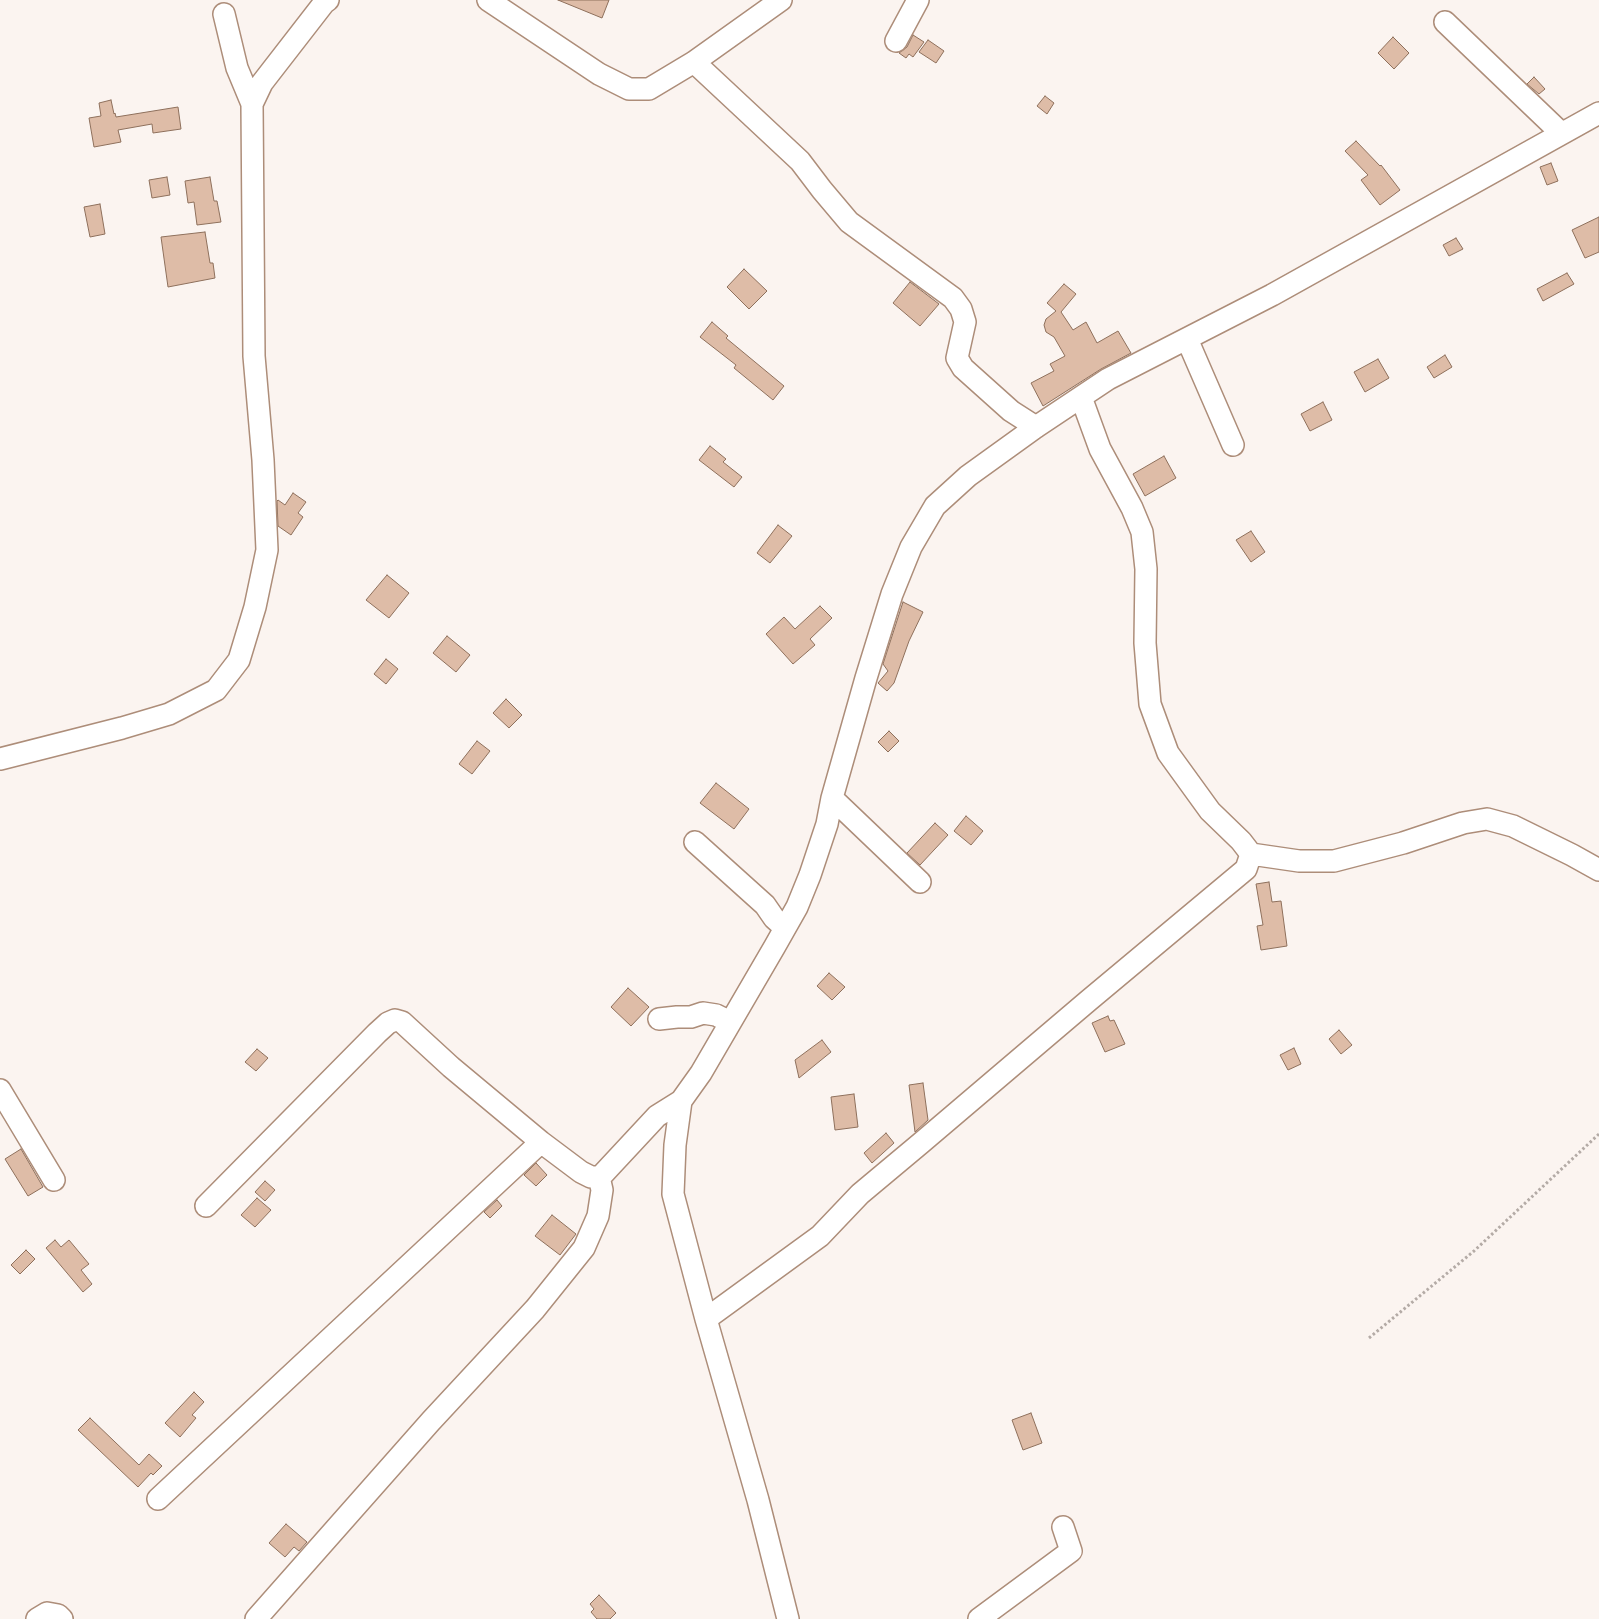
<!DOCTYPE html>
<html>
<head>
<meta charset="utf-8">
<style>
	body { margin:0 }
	canvas { display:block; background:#fbf4f0 }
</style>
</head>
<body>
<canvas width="1599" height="1619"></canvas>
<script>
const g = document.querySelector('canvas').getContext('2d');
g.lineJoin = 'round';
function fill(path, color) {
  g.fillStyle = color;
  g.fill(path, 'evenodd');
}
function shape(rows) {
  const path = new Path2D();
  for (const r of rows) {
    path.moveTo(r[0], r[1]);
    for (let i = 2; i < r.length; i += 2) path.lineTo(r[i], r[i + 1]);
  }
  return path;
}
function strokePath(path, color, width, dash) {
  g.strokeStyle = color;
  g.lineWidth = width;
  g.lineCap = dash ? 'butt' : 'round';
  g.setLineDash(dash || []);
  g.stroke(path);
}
const building = shape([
	[558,0,609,0,602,18,558,0],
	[913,35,924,42,913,57,909,54,906,58,899,53,907,47,913,35],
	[1393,37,1409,53,1394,69,1378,53,1393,37],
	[928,40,944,51,936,63,919,52,928,40],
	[1534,77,1545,89,1539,94,1527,84,1534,77],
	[1045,96,1054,103,1047,114,1037,106,1045,96],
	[111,100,114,114,115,113,116,117,178,107,181,129,153,133,152,124,118,130,121,142,94,147,89,118,101,116,99,103,111,100],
	[1356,141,1380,166,1381,165,1400,190,1380,205,1361,180,1368,175,1345,151,1356,141],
	[1551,163,1558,181,1547,185,1540,167,1551,163],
	[167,177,170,195,152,198,149,180,167,177],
	[210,177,214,201,217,201,221,222,197,225,194,202,188,203,185,181,210,177],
	[100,204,105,234,90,237,84,207,100,204],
	[1599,217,1599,252,1585,258,1572,230,1599,217],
	[205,232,210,263,213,263,215,278,168,287,161,237,205,232],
	[1456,238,1463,249,1449,256,1443,245,1456,238],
	[744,269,767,291,749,309,727,287,744,269],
	[1567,273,1574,284,1543,301,1537,289,1567,273],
	[910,282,939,304,920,326,893,303,910,282],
	[1064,284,1076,294,1061,312,1073,330,1086,322,1097,343,1118,331,1131,353,1101,369,1043,406,1031,383,1054,371,1050,364,1065,356,1054,337,1046,332,1044,325,1046,319,1056,311,1047,303,1064,284],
	[712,322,728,336,726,338,784,386,773,400,734,368,736,365,700,337,712,322],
	[1445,355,1452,367,1434,378,1427,367,1445,355],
	[1378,359,1389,378,1365,392,1354,372,1378,359],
	[1323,402,1332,420,1310,431,1301,414,1323,402],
	[710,446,726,459,723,462,742,477,734,487,699,460,710,446],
	[1164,456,1176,478,1145,496,1133,474,1164,456],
	[293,493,306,502,298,513,303,517,291,535,278,526,277,501,278,500,285,505,293,493],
	[778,525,792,536,770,563,757,553,778,525],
	[1251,531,1265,552,1251,562,1236,540,1251,531],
	[387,575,409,593,389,618,366,600,387,575],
	[903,602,923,612,909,641,894,683,887,691,878,683,888,671,883,664,903,602],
	[820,606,832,618,810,639,815,645,793,664,766,634,784,617,795,629,820,606],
	[447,636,470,655,456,672,433,653,447,636],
	[386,659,398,669,386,684,374,674,386,659],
	[506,699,522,715,509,728,493,713,506,699],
	[889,731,899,741,888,752,878,742,889,731],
	[477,741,490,751,472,774,459,764,477,741],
	[716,783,749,809,734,829,700,803,716,783],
	[966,816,983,831,971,845,954,831,966,816],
	[935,823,948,835,920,865,907,853,935,823],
	[1269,882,1272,902,1281,901,1287,946,1261,950,1257,926,1263,925,1256,884,1269,882],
	[829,973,845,987,832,1000,817,986,829,973],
	[628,988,649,1007,631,1026,611,1007,628,988],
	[1108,1016,1110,1021,1114,1020,1125,1044,1105,1052,1092,1023,1108,1016],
	[1339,1030,1352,1045,1341,1054,1329,1039,1339,1030],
	[822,1040,831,1052,799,1078,795,1060,822,1040],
	[1294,1048,1301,1064,1288,1070,1280,1055,1294,1048],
	[257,1049,268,1058,256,1071,245,1062,257,1049],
	[923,1083,928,1120,915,1132,909,1085,923,1083],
	[854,1094,858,1127,835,1130,831,1097,854,1094],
	[886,1133,894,1143,872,1163,864,1153,886,1133],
	[21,1149,43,1187,28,1196,5,1159,21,1149],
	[536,1163,547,1175,536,1186,524,1175,536,1163],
	[265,1181,275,1190,265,1201,255,1192,265,1181],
	[257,1198,271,1210,255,1227,241,1215,257,1198],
	[497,1200,502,1206,490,1218,484,1212,497,1200],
	[552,1215,576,1234,560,1255,535,1236,552,1215],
	[55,1240,61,1247,69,1240,89,1264,81,1270,92,1284,83,1292,46,1248,55,1240],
	[26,1250,35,1259,20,1274,11,1265,26,1250],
	[194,1392,204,1402,192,1415,196,1418,180,1437,165,1423,194,1392],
	[1031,1413,1042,1443,1023,1450,1012,1420,1031,1413],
	[90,1418,139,1465,149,1454,162,1466,153,1475,151,1473,138,1487,78,1430,90,1418],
	[286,1524,307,1542,299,1551,294,1547,285,1557,269,1543,286,1524],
	[599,1595,616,1613,610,1619,597,1619,591,1612,594,1609,590,1604,599,1595]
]);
fill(building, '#debca7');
strokePath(building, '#8e705c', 1);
const minor = shape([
	[488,0,599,74,629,89,649,89,694,62,781,0],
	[224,14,237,68,252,104],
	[1445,22,1561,133],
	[896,41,918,0],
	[694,62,800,161,822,190,849,222,953,298,961,309,965,322,957,358,963,368,1011,411,1036,427],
	[1187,339,1233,445],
	[1081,397,1100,449,1132,508,1142,532,1146,569,1145,643,1150,704,1168,753,1210,811,1241,841,1251,854,1299,861,1334,861,1403,843,1463,823,1487,819,1513,826,1572,855,1599,870],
	[0,759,122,728,169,714,216,690,239,660,255,607,267,550,263,460,254,356,252,104,262,83,324,3,328,0],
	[832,798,920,882],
	[695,842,765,905,774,918,785,928],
	[659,1019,677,1017,691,1017,703,1013,716,1015,730,1022],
	[0,1090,54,1180],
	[206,1206,377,1033,388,1023,395,1020,402,1022,451,1067,541,1142,581,1172,591,1177,599,1177,603,1174,657,1116,681,1101],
	[706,1319,820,1236,860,1194,921,1143,1088,1001,1246,869,1251,854],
	[158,1499,541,1142],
	[37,1619,47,1613,58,1615,62,1619],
	[256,1619,431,1421,535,1309,584,1248,598,1216,602,1190,599,1177],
	[788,1619,758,1500,706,1319,673,1194,675,1145,681,1101,701,1073,775,946,797,907,810,875,827,824,832,798,866,678,892,594,911,547,935,506,968,476,1036,427,1108,379,1272,295,1599,113],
	[979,1619,1071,1551,1063,1527]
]);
strokePath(minor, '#ad8d79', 24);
strokePath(shape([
	[1369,1338,1474,1251,1599,1134]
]), '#b4aba6', 3, [2.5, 2.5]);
strokePath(minor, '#fff', 21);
</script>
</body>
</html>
